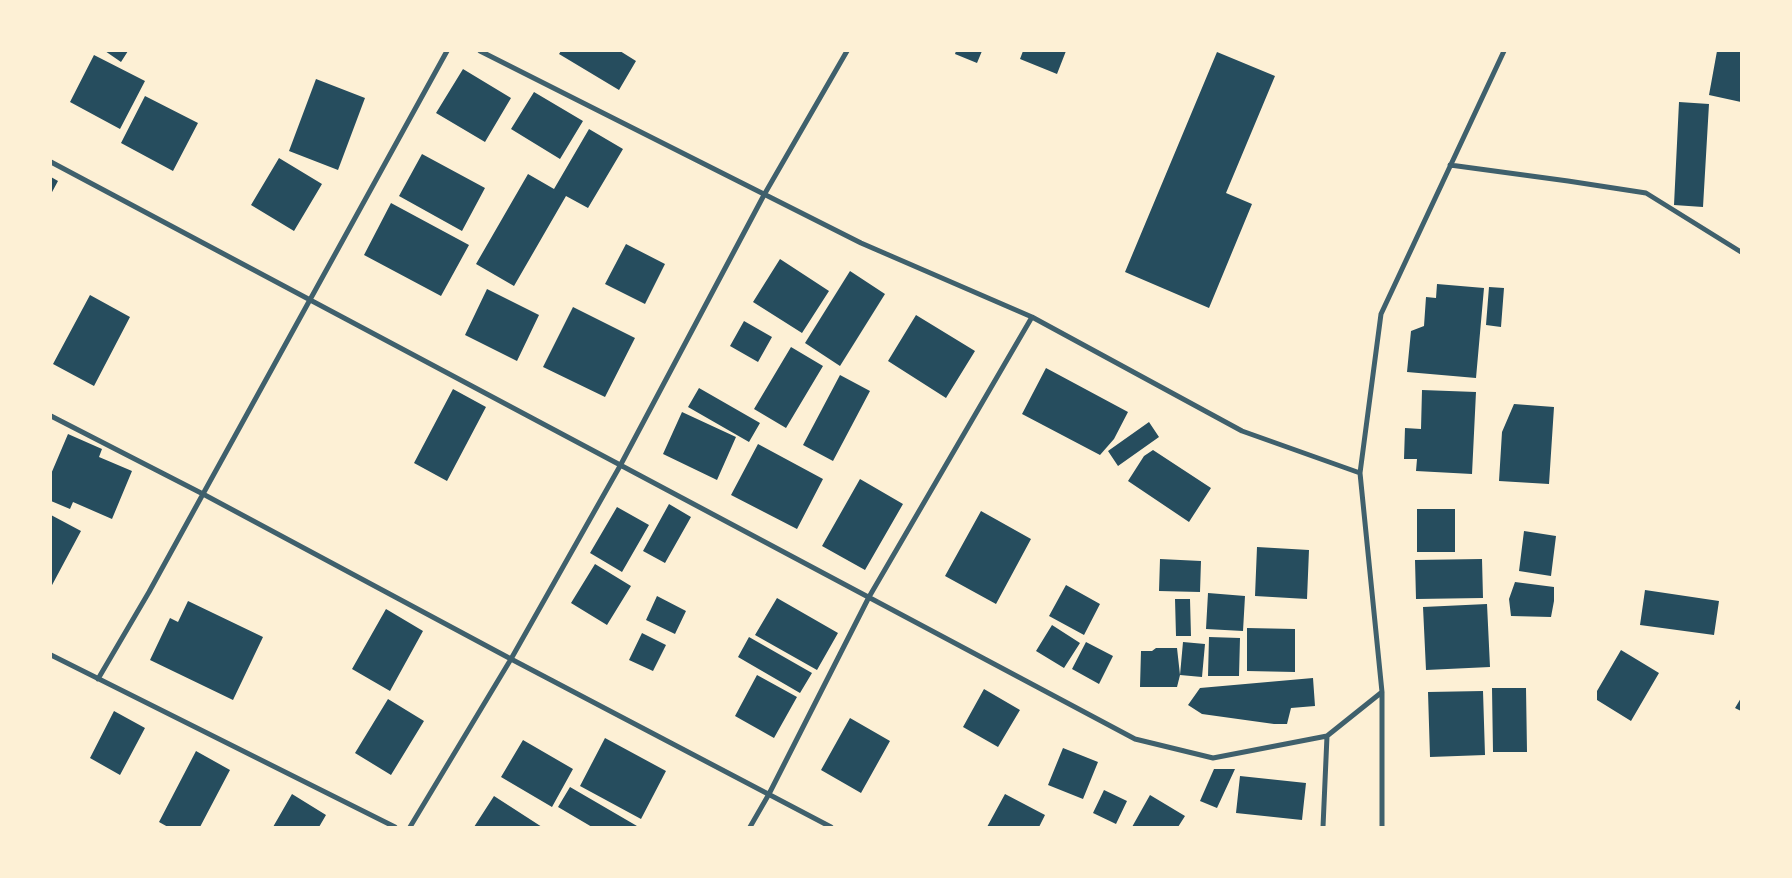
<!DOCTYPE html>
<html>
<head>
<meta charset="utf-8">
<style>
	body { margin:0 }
	#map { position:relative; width:1792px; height:878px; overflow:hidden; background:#fdf0d5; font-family:"PT Serif",serif }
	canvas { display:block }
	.frame { position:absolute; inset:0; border:52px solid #fdf0d5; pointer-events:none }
</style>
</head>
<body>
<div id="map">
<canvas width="1792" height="878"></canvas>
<div class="frame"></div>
</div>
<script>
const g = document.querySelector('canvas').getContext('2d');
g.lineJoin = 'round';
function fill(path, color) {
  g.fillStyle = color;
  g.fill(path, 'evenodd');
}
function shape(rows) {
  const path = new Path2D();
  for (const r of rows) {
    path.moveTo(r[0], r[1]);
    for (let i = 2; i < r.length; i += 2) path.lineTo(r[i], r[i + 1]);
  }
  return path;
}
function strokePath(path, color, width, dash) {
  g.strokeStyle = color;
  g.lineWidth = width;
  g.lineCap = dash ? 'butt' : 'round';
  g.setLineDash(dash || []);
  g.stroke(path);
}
fill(shape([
	[105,51,128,51,121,62],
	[561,51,620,51,636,61,619,90,559,54],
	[956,51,982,51,977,63,955,54],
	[1023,51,1066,51,1057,74,1020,59],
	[1717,51,1741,51,1741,102,1709,95],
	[1217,52,1275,76,1226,193,1252,204,1209,308,1125,272],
	[94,55,145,81,120,129,70,102],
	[463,69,511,98,485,142,436,113],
	[316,79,365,98,338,170,289,151],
	[534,92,583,121,560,159,511,129],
	[145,96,198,123,173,171,121,143],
	[1679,102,1709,104,1703,207,1674,205],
	[589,129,623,149,588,208,566,196,514,286,476,264,528,174,554,189],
	[422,154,485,188,462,231,399,196],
	[279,158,322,184,294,231,251,205],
	[51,177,58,181,51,194],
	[391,203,469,245,441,296,364,255],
	[626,244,665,264,645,304,605,284],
	[780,259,829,291,802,333,753,302],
	[850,271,885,294,840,366,805,343],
	[1437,284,1484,288,1476,378,1407,372,1411,331,1424,326,1426,297,1436,298],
	[1489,287,1504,288,1501,327,1486,325],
	[487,289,539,315,517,361,465,335],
	[90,295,130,317,94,386,53,364],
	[573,307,635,338,605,397,543,367],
	[916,315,975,351,946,398,888,361],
	[744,321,772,337,758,362,730,346],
	[791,347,823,366,786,428,754,409],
	[1046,368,1128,412,1114,439,1100,455,1022,414],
	[840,375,870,391,833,461,803,445],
	[699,388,760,423,749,442,688,407],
	[453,389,486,407,447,481,414,463],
	[1422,390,1476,392,1472,474,1416,471,1417,459,1404,459,1405,428,1421,429],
	[1514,404,1554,407,1549,484,1499,481,1502,432],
	[682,412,736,437,717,480,663,454],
	[1149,422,1159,437,1118,466,1108,451],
	[68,434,102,449,99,457,132,471,112,519,73,502,70,509,51,501,51,474],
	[758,444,823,479,797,529,731,495],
	[1153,450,1211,488,1189,522,1128,481,1144,456],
	[860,479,903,504,865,570,822,546],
	[669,504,691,517,665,563,643,551],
	[617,507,649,525,622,572,590,553],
	[1417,509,1455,509,1455,552,1417,552],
	[981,511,1031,539,996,604,945,576],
	[51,515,81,531,51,587],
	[1524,531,1556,536,1551,576,1519,571],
	[1257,547,1309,550,1307,599,1255,596],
	[1160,559,1201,561,1200,592,1159,591],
	[1482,559,1483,598,1416,599,1415,560],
	[595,564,631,586,607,625,571,603],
	[1515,582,1554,587,1554,601,1551,617,1511,616,1509,599],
	[1066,585,1100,604,1084,635,1049,616],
	[1645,590,1719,601,1714,635,1640,625],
	[1208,593,1245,596,1243,631,1206,629],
	[657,596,686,611,675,634,646,620],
	[777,598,838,633,817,670,755,635],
	[1175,599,1190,599,1191,636,1176,636],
	[188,601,263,637,233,700,150,660,170,618,178,622],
	[1487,604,1490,667,1426,670,1423,607],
	[386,609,423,631,390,691,352,669],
	[1052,625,1080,643,1064,668,1036,651],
	[1247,628,1295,629,1295,672,1247,671],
	[642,633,666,645,653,671,629,660],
	[749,637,812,673,800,693,738,657],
	[1209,637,1240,638,1239,676,1208,676],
	[1086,642,1113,656,1099,684,1072,669],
	[1183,642,1205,644,1202,677,1180,675],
	[1156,648,1177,648,1180,675,1177,687,1140,687,1141,651,1152,651],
	[1621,650,1659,673,1631,721,1597,700,1597,691],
	[757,675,797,697,774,738,735,716],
	[1313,678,1315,706,1291,708,1287,724,1274,724,1202,714,1188,705,1200,688],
	[1492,688,1526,688,1527,752,1493,752],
	[984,689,1020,710,998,747,963,727],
	[1483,691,1485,755,1430,757,1428,692],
	[1741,698,1741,711,1735,708],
	[388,699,424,721,391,775,355,753],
	[114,711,145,728,120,775,90,758],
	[850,718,890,741,861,793,821,770],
	[605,738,666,771,641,819,580,786],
	[523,740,573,769,552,807,501,777],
	[1063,748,1098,762,1083,799,1048,785],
	[196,751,230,770,200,827,168,827,159,822],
	[1214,769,1235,769,1217,808,1200,801],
	[1240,776,1306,783,1302,820,1236,813],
	[570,787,637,826,592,827,558,807],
	[1104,790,1127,801,1116,824,1093,813],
	[292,794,326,815,319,827,273,827],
	[1005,794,1045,815,1039,827,987,827],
	[1150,795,1185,816,1178,827,1132,827],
	[494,796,542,827,474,827]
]), '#264d5e');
strokePath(shape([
	[480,51,861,243,1032,317,1242,431,1360,473],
	[51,162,1135,739,1213,758,1327,736,1382,692],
	[1450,165,1568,181,1646,193,1741,252],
	[51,416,203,494,511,659,831,827],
	[51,655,395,827],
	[98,679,149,592,447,51],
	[410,827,511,659,620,466,764,195,847,51],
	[750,827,769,794,869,597,1032,317],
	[1323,827,1327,736],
	[1382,827,1382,692,1360,473,1381,314,1504,51]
]), '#3f606c', 5);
</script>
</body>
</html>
